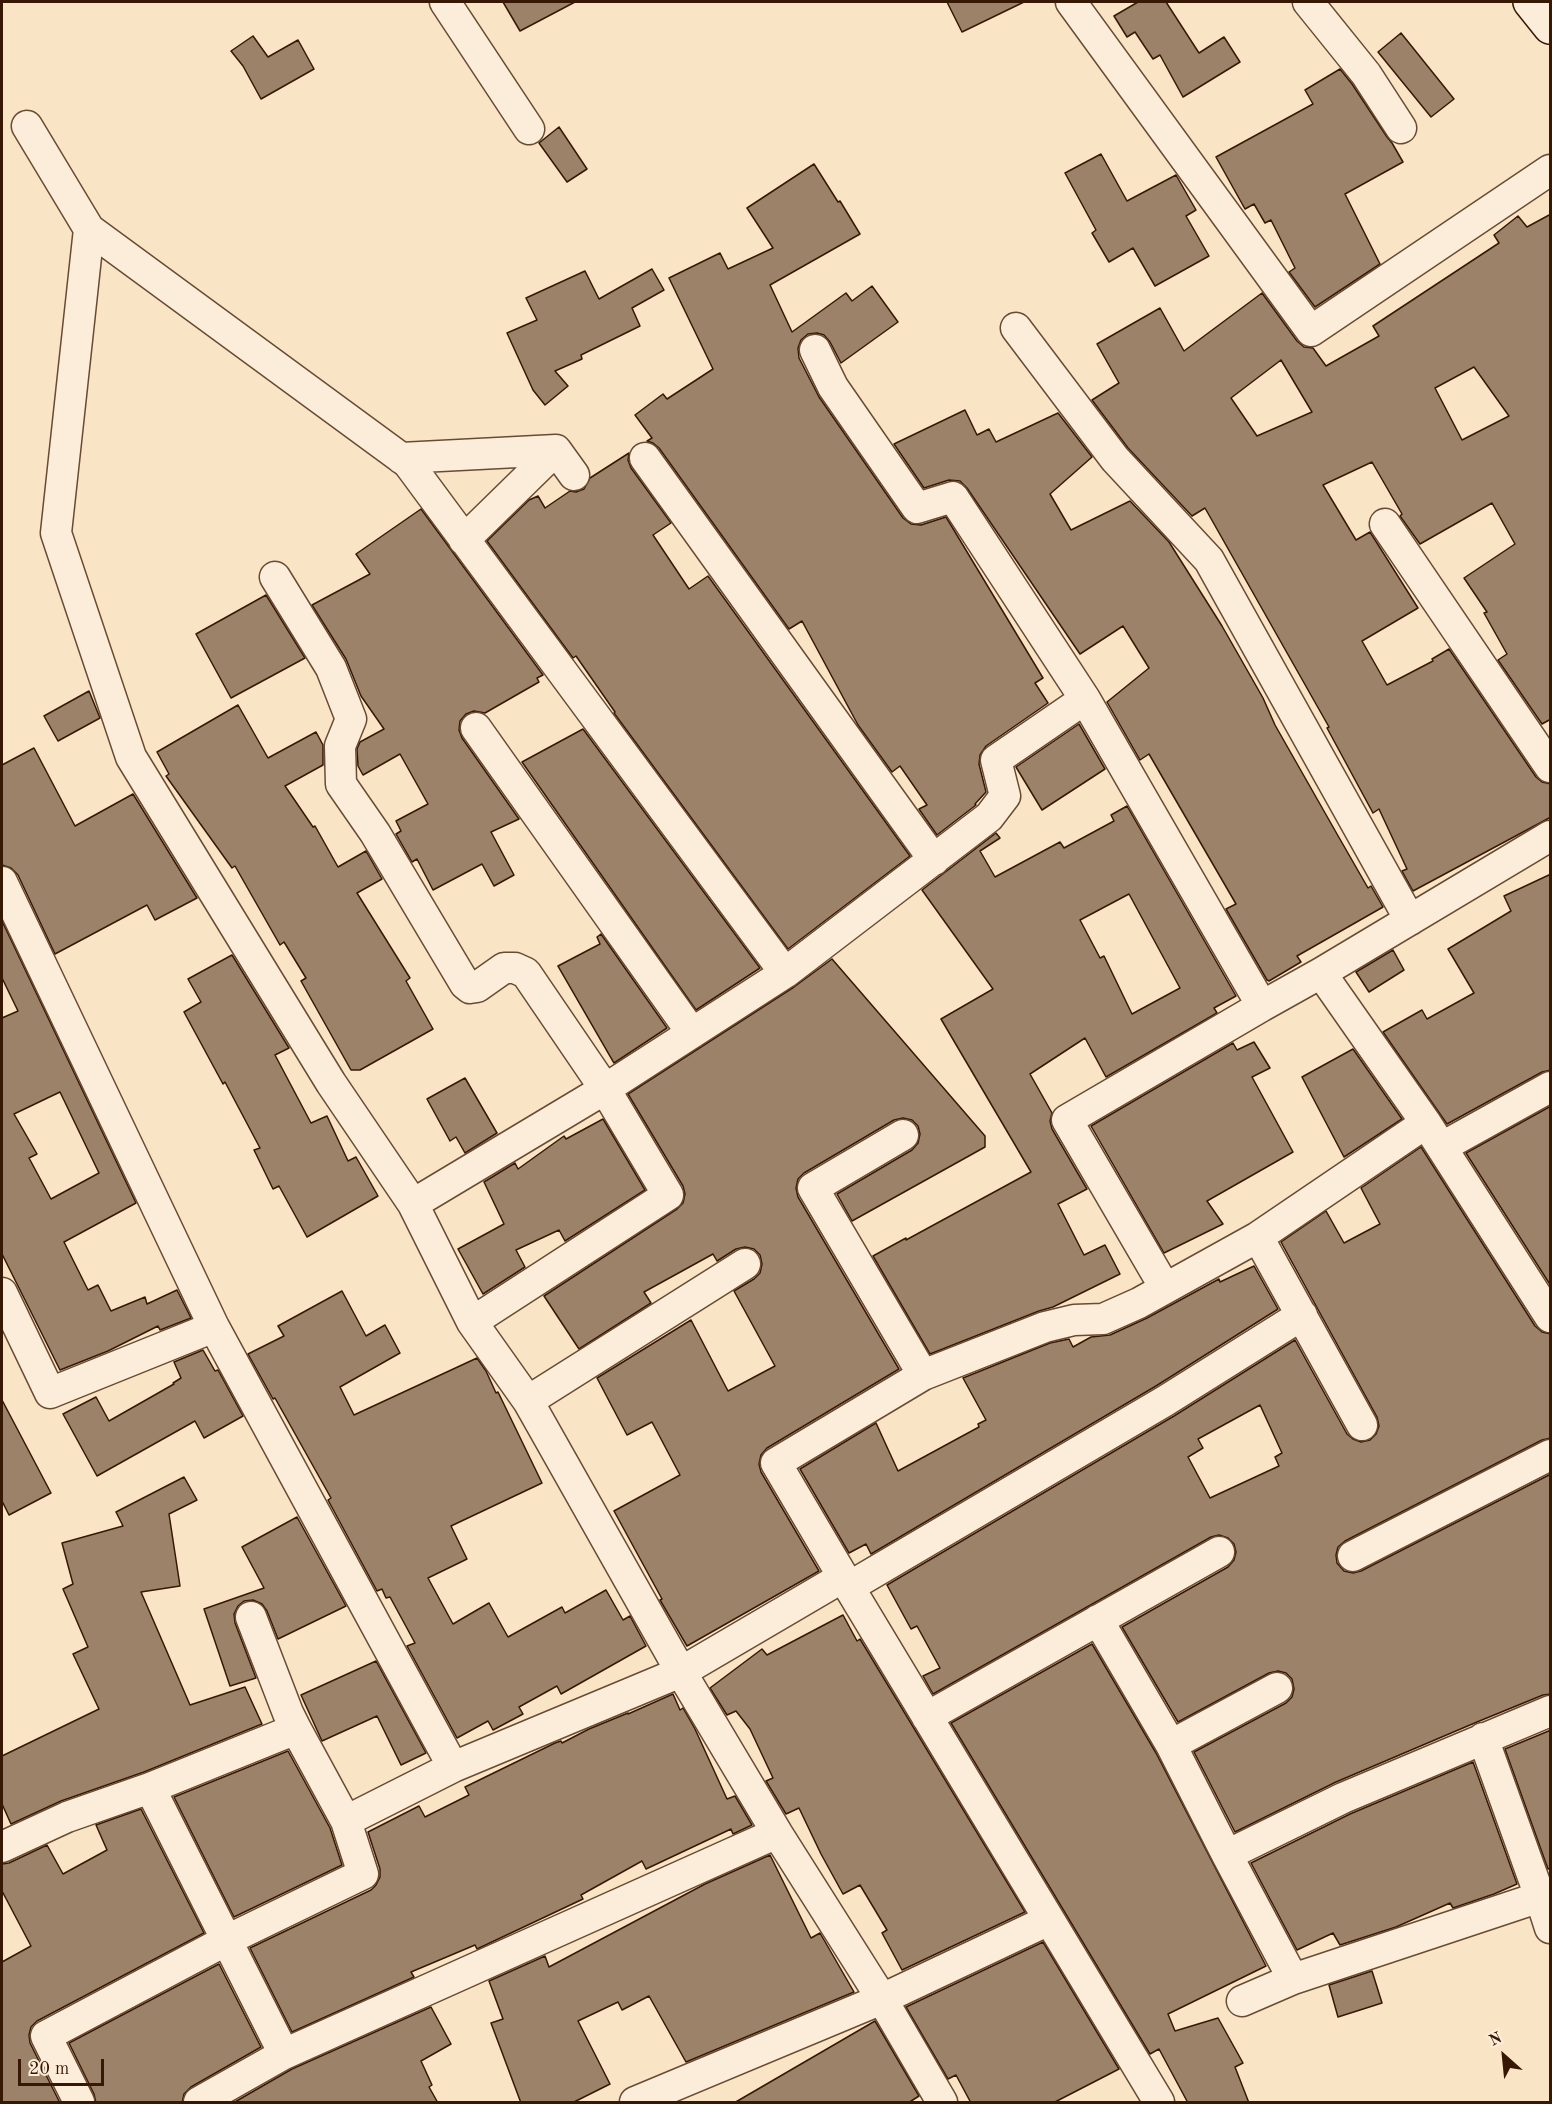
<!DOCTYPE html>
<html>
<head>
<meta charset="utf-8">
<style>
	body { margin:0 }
	#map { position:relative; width:1552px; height:2104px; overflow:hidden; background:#fae4c6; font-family:"Old Standard TT",serif }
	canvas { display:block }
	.frame { position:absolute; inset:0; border:3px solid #371805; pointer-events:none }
	.north { position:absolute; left:1474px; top:2026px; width:60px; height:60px; -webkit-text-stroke:4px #fcedda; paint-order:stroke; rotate:333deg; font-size:16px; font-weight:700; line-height:24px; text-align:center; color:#371805 }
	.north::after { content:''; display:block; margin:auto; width:21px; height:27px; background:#371805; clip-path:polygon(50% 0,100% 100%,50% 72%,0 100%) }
	.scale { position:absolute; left:18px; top:2059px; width:86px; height:27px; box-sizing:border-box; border:3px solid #371805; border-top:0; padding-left:8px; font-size:18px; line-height:21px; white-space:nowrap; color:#371805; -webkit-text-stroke:4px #fcedda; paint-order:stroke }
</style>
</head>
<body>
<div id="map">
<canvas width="1552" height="2104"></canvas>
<div class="frame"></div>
<div class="north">N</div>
<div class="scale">20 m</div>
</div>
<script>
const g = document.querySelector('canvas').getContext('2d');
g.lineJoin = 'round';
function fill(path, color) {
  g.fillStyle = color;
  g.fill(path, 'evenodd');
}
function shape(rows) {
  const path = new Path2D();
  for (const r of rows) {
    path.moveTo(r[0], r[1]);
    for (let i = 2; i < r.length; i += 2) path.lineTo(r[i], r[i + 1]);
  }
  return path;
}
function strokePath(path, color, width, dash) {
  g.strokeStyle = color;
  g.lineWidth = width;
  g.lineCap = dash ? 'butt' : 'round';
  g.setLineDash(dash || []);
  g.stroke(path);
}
const building = shape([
	[503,2,575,2,520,31,503,2],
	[947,2,1024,2,962,32,947,2],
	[1138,2,1166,2,1199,53,1224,37,1240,62,1183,97,1160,55,1153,59,1135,32,1127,37,1114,16,1138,2],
	[1401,33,1454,99,1431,117,1378,52,1401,33],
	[253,36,268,57,298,40,314,69,261,99,243,66,231,51,253,36],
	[1340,69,1352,84,1387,137,1392,143,1403,162,1345,194,1380,264,1315,307,1289,272,1295,268,1271,220,1265,223,1254,204,1245,209,1216,157,1313,104,1305,90,1340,69],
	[559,127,587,169,567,182,539,143,559,127],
	[1101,154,1127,201,1176,175,1196,210,1186,216,1209,256,1155,286,1133,248,1109,262,1092,233,1096,230,1065,173,1101,154],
	[814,164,838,202,840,201,860,234,770,285,792,332,846,293,852,301,872,286,898,322,841,363,830,342,824,335,817,333,808,334,801,340,798,348,799,358,819,397,903,518,911,524,921,525,946,517,1043,678,1035,683,1048,703,986,746,980,755,979,764,986,792,975,804,976,805,937,835,919,809,927,805,900,766,892,772,858,725,802,621,789,629,659,448,653,443,647,441,652,438,635,415,663,394,667,399,713,369,669,278,720,253,728,269,773,248,747,208,814,164],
	[1551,214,1551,719,1542,724,1498,660,1507,654,1484,613,1487,612,1464,578,1515,544,1492,503,1420,544,1400,516,1402,514,1372,462,1323,485,1356,540,1370,532,1418,608,1362,641,1387,685,1433,661,1432,659,1449,649,1536,777,1542,782,1551,784,1551,817,1413,891,1402,871,1407,869,1379,809,1373,813,1327,728,1329,727,1205,508,1192,516,1128,448,1092,400,1119,383,1097,344,1160,308,1184,351,1262,293,1297,341,1304,347,1313,348,1326,366,1379,336,1373,326,1499,243,1494,235,1518,216,1527,227,1551,214],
	[1281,360,1312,412,1257,436,1231,398,1281,360],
	[1474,367,1509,416,1462,440,1435,388,1474,367],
	[652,269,664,290,632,308,640,326,581,355,582,359,555,371,568,386,545,405,533,390,507,333,537,320,526,298,585,271,599,299,652,269],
	[965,410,977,435,989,429,996,442,1058,413,1092,457,1050,494,1071,530,1130,501,1169,542,1222,626,1263,698,1275,725,1337,834,1368,888,1371,886,1383,907,1297,956,1301,962,1269,981,1267,980,1226,909,1236,904,1149,754,1140,760,1107,702,1149,668,1123,626,1080,654,967,488,960,481,949,480,924,488,894,444,965,410],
	[629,453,628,460,631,468,671,523,653,535,689,589,708,576,910,856,788,949,614,713,615,712,576,656,573,658,487,541,529,500,538,496,545,508,570,491,576,492,584,489,590,478,629,453],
	[421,509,543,675,537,678,539,682,485,713,474,711,466,714,460,721,459,730,462,738,519,819,491,832,514,875,494,886,482,864,433,890,417,859,412,862,396,834,401,831,396,821,428,804,400,754,363,775,358,766,357,749,360,742,384,729,361,696,346,659,312,605,370,574,356,554,421,509],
	[266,595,305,658,231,698,196,634,266,595],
	[89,691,100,718,58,741,44,716,89,691],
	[238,705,268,758,316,732,323,745,323,765,285,786,313,827,315,826,338,867,366,851,382,879,357,893,410,978,406,981,433,1029,360,1070,351,1070,301,981,306,978,284,942,280,945,235,866,232,868,166,776,169,774,157,752,238,705],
	[1079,724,1105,769,1042,810,1016,767,1079,724],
	[583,729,760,968,696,1010,522,762,583,729],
	[34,748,75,826,133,794,197,898,155,920,147,905,55,954,18,875,11,868,2,865,2,765,34,748],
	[1127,806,1236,996,1214,1008,1217,1013,1106,1077,1085,1038,1030,1074,1052,1113,1050,1121,1052,1129,1087,1189,1058,1204,1084,1255,1105,1245,1120,1274,1053,1307,1039,1311,930,1354,873,1256,906,1238,906,1240,1031,1172,941,1019,993,989,922,890,996,833,1000,838,980,851,995,877,1060,842,1064,848,1114,821,1111,815,1127,806],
	[1129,894,1180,988,1132,1014,1104,956,1100,958,1080,920,1129,894],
	[1551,874,1551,1070,1542,1072,1447,1124,1383,1032,1422,1010,1427,1019,1474,993,1448,949,1511,911,1504,896,1551,874],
	[2,921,136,1203,64,1242,88,1290,98,1285,111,1311,145,1297,147,1304,177,1290,191,1318,160,1330,158,1326,108,1351,60,1370,2,1254,2,1018,18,1011,2,978,2,921],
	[60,1092,99,1173,51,1199,29,1158,37,1154,14,1114,60,1092],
	[601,934,667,1028,614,1063,558,966,600,944,597,937,601,934],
	[1393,950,1404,970,1369,992,1356,972,1393,950],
	[232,955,289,1048,275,1055,311,1123,327,1116,348,1161,356,1157,378,1196,307,1237,279,1186,273,1189,254,1150,260,1148,225,1082,223,1084,184,1012,201,1002,188,979,232,955],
	[832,959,985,1136,985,1147,852,1221,837,1194,912,1150,918,1143,920,1134,918,1126,912,1120,903,1118,894,1120,804,1173,798,1179,796,1188,798,1197,899,1369,767,1448,761,1455,759,1464,761,1472,819,1571,687,1646,660,1600,662,1599,614,1511,680,1475,652,1422,627,1435,597,1378,691,1320,728,1391,775,1366,734,1291,754,1279,760,1273,762,1264,760,1255,754,1249,745,1247,736,1249,717,1261,713,1254,644,1292,651,1303,579,1349,544,1296,677,1209,683,1203,685,1194,683,1186,628,1094,794,987,832,959],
	[1254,1042,1270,1068,1252,1077,1293,1152,1207,1201,1223,1224,1164,1253,1091,1126,1233,1043,1237,1050,1254,1042],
	[1353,1049,1402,1119,1344,1157,1302,1077,1353,1049],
	[465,1078,497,1133,465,1153,456,1137,450,1141,427,1099,465,1078],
	[1551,1106,1551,1286,1466,1153,1551,1106],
	[603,1119,645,1190,565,1241,559,1230,516,1250,525,1267,483,1294,458,1249,504,1224,484,1182,515,1163,518,1169,564,1136,566,1139,603,1119],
	[1421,1147,1535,1326,1542,1332,1551,1334,1551,1438,1542,1440,1345,1541,1338,1547,1336,1555,1337,1563,1344,1571,1353,1573,1361,1571,1551,1474,1551,1694,1543,1695,1477,1722,1336,1782,1235,1832,1194,1752,1286,1703,1292,1697,1294,1689,1292,1679,1286,1673,1278,1671,1269,1673,1178,1722,1122,1627,1228,1567,1234,1560,1236,1552,1234,1544,1228,1538,1219,1535,1211,1537,933,1694,923,1676,940,1668,917,1626,911,1629,887,1585,1174,1416,1295,1340,1347,1434,1353,1439,1361,1442,1370,1440,1376,1434,1379,1426,1377,1417,1281,1242,1326,1211,1344,1243,1380,1224,1361,1188,1421,1147],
	[1260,1405,1282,1453,1275,1457,1279,1466,1210,1498,1188,1457,1203,1448,1198,1439,1260,1405],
	[1254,1266,1278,1309,1156,1386,871,1554,866,1544,849,1553,800,1469,876,1423,898,1471,979,1427,978,1424,986,1420,963,1378,1050,1343,1069,1339,1073,1347,1091,1337,1110,1335,1147,1318,1219,1279,1220,1282,1254,1266],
	[342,1291,366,1336,385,1325,400,1353,340,1387,354,1415,477,1358,486,1371,496,1393,498,1392,542,1483,451,1526,467,1559,428,1578,453,1624,489,1603,508,1637,562,1607,565,1613,606,1590,623,1620,630,1616,646,1646,561,1694,557,1686,519,1707,523,1714,493,1730,488,1721,457,1738,407,1646,415,1643,390,1597,386,1598,382,1589,377,1591,328,1500,331,1498,275,1398,273,1399,248,1354,284,1336,278,1326,342,1291],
	[203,1350,215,1371,218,1370,243,1416,204,1438,195,1421,97,1476,63,1414,96,1397,109,1421,174,1384,173,1383,181,1378,174,1362,203,1350],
	[2,1400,51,1493,9,1515,2,1501,2,1400],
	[184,1477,197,1500,169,1514,180,1586,141,1592,190,1705,245,1687,262,1724,144,1772,61,1801,11,1824,2,1804,2,1756,99,1709,73,1654,88,1647,63,1589,73,1584,62,1543,123,1526,116,1512,184,1477],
	[297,1517,346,1606,278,1639,267,1611,262,1604,253,1600,244,1601,238,1606,234,1614,235,1623,256,1678,230,1686,204,1609,264,1588,242,1547,297,1517],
	[843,1615,857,1641,860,1639,1025,1912,902,1970,882,1933,887,1930,860,1885,843,1894,821,1854,799,1808,786,1814,766,1781,773,1778,750,1729,736,1711,727,1715,710,1688,762,1649,767,1655,843,1615],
	[1092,1644,1156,1753,1266,1966,1168,2014,1175,2031,1218,2018,1243,2063,1235,2067,1249,2103,1188,2103,1159,2049,1150,2054,951,1723,1092,1644],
	[376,1661,426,1753,401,1765,377,1716,322,1741,301,1695,376,1661],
	[673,1694,680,1710,683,1708,695,1729,727,1799,735,1796,752,1825,733,1834,731,1829,646,1869,642,1861,581,1895,583,1899,477,1949,475,1945,411,1972,414,1977,292,2032,250,1948,371,1890,376,1885,380,1877,380,1869,368,1832,419,1806,425,1817,469,1795,465,1787,555,1743,561,1741,562,1743,589,1729,628,1713,628,1714,673,1694],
	[1551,1730,1551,1868,1548,1869,1505,1749,1551,1730],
	[288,1751,330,1828,342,1865,234,1917,174,1797,288,1751],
	[1473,1762,1517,1884,1494,1894,1453,1908,1450,1903,1396,1927,1340,1945,1333,1933,1297,1950,1251,1863,1350,1814,1473,1762],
	[141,1809,204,1933,37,2021,31,2027,29,2035,30,2043,60,2103,2,2103,2,1962,31,1946,2,1891,2,1864,9,1863,47,1845,63,1874,107,1850,96,1825,141,1809],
	[770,1855,811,1938,820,1933,854,1992,686,2062,649,1996,622,2010,618,2002,578,2021,610,2084,572,2103,521,2103,491,2023,503,2019,489,1981,545,1956,549,1967,705,1884,770,1855],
	[1043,1942,1119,2069,1053,2103,971,2103,956,2075,948,2079,906,2007,1043,1942],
	[219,1964,261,2047,191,2087,184,2094,182,2103,96,2103,94,2094,69,2043,219,1964],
	[1372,1971,1382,2003,1338,2017,1329,1985,1372,1971],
	[431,2007,451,2044,421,2061,432,2085,429,2087,438,2103,233,2103,292,2069,431,2007],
	[875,2021,919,2096,908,2103,734,2103,875,2021]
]);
fill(building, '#9c8269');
strokePath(building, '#371805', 1.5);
const street = shape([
	[445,2,529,129],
	[1071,2,1311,331,1550,170],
	[1308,2,1366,74,1401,128],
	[27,126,89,229,408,463,785,973],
	[89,229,56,533,131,757,331,1083,413,1204,472,1322,528,1401,681,1672,777,1833,882,1999,942,2102],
	[1016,328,1115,459,1209,560,1410,920],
	[815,350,833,387,917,508,953,497,1085,699,1262,1006,1321,973],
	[401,458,556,450,574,475],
	[645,458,934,860],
	[1385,524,1550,767],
	[464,540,556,450],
	[275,577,331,668,351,719,340,746,341,784,375,833,465,984,470,988,477,987,504,968,515,968,526,973,605,1089,668,1195,472,1322],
	[476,728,692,1033],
	[2,882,214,1327,453,1767],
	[1426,1123,1550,1317],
	[903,1135,813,1188,923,1375],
	[1442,1147,1550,1087],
	[413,1204,605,1089,785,973,989,817,1005,796,996,760,1085,699],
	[1258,1237,1362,1425],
	[1165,1288,1067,1120,1262,1006],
	[2,1293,50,1393,214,1327],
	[528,1401,745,1264],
	[1353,1556,1550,1455],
	[849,1587,1165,1401,1302,1315],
	[251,1617,288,1713,296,1729],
	[1098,1620,1171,1745,1277,1688],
	[927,1717,1219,1552],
	[1171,1745,1227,1855],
	[150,1788,284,2054,777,1833],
	[2,1847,67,1817,150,1788,296,1729,346,1821,453,1767,681,1672,843,1577],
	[1550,1893,1540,1897,1550,1928],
	[1293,1979,1227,1855,1343,1798,1550,1711],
	[1242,2001,1293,1979,1540,1897,1483,1738],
	[79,2102,46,2036,227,1940,363,1874,346,1821],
	[199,2102,284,2054],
	[635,2102,882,1999,1049,1920],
	[1159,2102,849,1587,776,1463,923,1375,1045,1327,1074,1320,1103,1319,1139,1303,1258,1237,1426,1123,1321,973,1550,836]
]);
const secondary = shape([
	[1530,2,1550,27]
]);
strokePath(street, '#684b35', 33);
strokePath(secondary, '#371805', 36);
strokePath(street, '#fcedda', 30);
strokePath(secondary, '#fcedda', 33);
</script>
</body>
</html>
